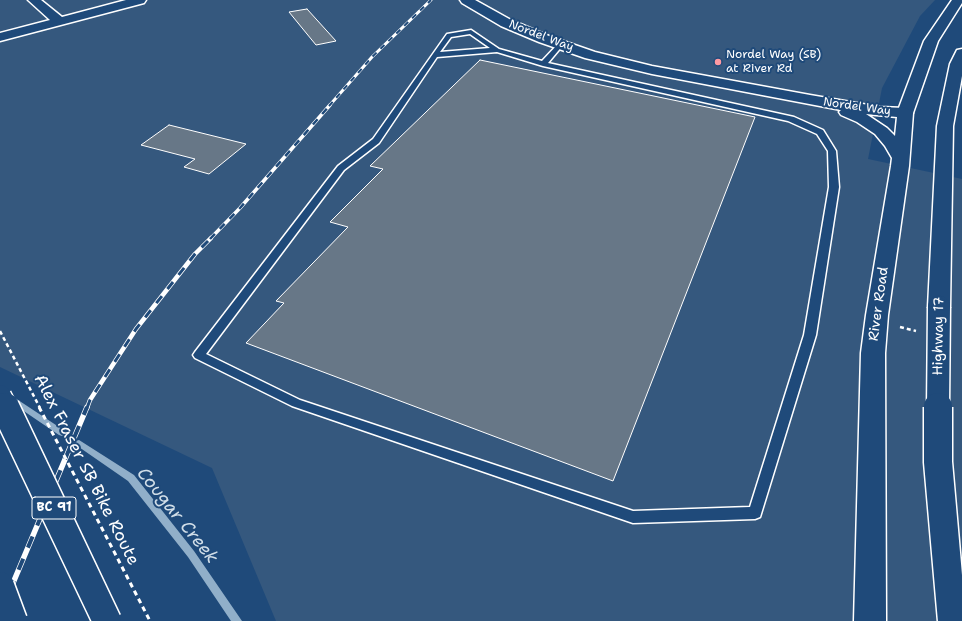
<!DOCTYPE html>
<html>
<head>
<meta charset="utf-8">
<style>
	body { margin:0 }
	canvas { display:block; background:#1f4a7a }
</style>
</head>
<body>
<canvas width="962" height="621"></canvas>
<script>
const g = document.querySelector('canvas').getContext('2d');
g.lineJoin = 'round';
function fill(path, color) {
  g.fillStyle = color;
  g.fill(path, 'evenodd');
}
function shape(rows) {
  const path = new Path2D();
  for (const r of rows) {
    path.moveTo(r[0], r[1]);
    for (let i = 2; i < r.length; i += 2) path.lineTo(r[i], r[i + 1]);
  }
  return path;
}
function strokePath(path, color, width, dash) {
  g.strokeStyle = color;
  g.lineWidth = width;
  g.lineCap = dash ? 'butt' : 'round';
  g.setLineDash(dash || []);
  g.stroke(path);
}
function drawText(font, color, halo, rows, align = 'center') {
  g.font = font + ' "Shantell Sans",sans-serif';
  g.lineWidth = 4;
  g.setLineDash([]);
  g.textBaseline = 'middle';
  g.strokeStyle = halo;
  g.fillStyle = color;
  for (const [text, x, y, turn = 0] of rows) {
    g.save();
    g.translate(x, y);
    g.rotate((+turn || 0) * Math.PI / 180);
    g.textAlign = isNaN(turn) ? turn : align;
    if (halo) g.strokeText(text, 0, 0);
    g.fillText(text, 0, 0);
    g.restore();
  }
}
fill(shape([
	[0,0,935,0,920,16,882,88,868,159,962,179,962,621,276,621,212,468,0,367]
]), '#35587e');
fill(shape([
	[12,396,65,431,66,433,65,435,62,436,59,435,9,401,8,399,9,397,12,396],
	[79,440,134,475,194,551,242,621,231,621,188,557,128,481,76,445,75,443,76,441,79,440]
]), '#91afc9');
const building = shape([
	[307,9,336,41,316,45,289,12,307,9],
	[480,60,755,117,613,481,246,343,284,303,276,301,348,227,330,222,383,169,370,166,480,60],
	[169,125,246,144,209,174,184,167,195,159,141,145,169,125]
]);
fill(building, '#677787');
strokePath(building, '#fff', 1);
const lane = shape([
	[471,30,499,49,542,61,558,44,560,43,563,45,548,63,794,117,823,130,836,151,839,187,816,335,760,517,755,519,633,523,292,406,195,358,193,355,195,352,338,166,373,139,447,34,471,30],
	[470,34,490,48,440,52,451,37,470,34],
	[497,52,543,66,788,121,817,134,828,151,829,187,804,335,750,507,633,511,300,400,206,354,344,170,379,143,437,57,497,52]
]);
const street = shape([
	[28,0,41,0,62,17,126,0,146,0,144,3,0,41,0,33,50,20,28,0],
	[952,0,962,0,962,3,938,41,913,113,911,116,905,118,899,116,897,113,924,41,952,0]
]);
const secondary = shape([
	[460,0,475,0,511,20,549,36,595,52,652,66,810,95,880,107,905,108,911,110,913,113,909,166,888,315,885,353,886,621,854,621,861,353,866,315,891,166,892,158,885,146,875,134,857,122,841,115,839,112,841,110,652,74,585,58,539,42,501,26,462,3,460,0],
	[866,114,897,117,895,136,887,128,866,114]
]);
const highway = shape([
	[962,49,962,76,953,126,950,307,947,312,939,315,931,312,928,307,937,126,950,64,957,50,962,49]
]);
strokePath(lane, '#fff', 3);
strokePath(street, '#fff', 3);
strokePath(secondary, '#fff', 3);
strokePath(highway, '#fff', 3);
strokePath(shape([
	[900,327,916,331]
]), '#fff', 2.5, [4, 3]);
fill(lane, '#1f4a7a');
fill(street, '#1f4a7a');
fill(secondary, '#1f4a7a');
fill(highway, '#1f4a7a');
const railFar3 = shape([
	[329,106,372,57,431,0]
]);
const railFar2 = shape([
	[210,239,240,208,330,105]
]);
const railFar1 = shape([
	[87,408,90,400,136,329,195,254,211,238]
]);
const rail = shape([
	[0,614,87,407]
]);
strokePath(railFar3, '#fff', 3);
strokePath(railFar2, '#fff', 3.5);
strokePath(railFar1, '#fff', 4.5);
strokePath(rail, '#fff', 5.5);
strokePath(railFar3, '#1f4a7a', 2, [5.5]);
strokePath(railFar2, '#1f4a7a', 2.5, [7]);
strokePath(railFar1, '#1f4a7a', 3, [9]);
strokePath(rail, '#1f4a7a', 4, [12]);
const highwayBridgeFar1 = shape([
	[0,396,6,408],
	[938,408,939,307]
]);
const highwayBridge = shape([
	[5,407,107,621],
	[938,407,938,462,952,621],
	[0,586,13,621]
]);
strokePath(highwayBridgeFar1, '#fff', 25, []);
strokePath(highwayBridge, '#fff', 31, []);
strokePath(shape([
	[0,331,40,408]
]), '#fff', 2.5, [4, 3]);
strokePath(shape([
	[39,407,150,621]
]), '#fff', 3, [5, 4]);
strokePath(highwayBridgeFar1, '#1f4a7a', 22);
strokePath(highwayBridge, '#1f4a7a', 28);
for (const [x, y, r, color] of [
	[718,62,4,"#ff9aa2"]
]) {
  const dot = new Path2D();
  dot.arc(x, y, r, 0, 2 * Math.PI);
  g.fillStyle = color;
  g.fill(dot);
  strokePath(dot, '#1f4a7a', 1.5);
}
drawText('12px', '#fff', '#1f4a7a', [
	["Nordel Way",541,36,21],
	["Nordel Way",857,107,8]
]);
drawText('12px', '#fff', '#1f4a7a', [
	["Nordel Way (SB)",726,55],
	["at River Rd",726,69]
], 'left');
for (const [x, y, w] of [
	[54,508,44]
]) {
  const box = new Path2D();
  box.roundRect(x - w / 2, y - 11, w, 22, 3);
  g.fillStyle = '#1f4a7a';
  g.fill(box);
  strokePath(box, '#fff', 1);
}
drawText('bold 13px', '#fff', null, [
	["BC 91",54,508]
]);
drawText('14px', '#fff', '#1f4a7a', [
	["River Road",879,304,-82],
	["Highway 17",939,336,-89]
]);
drawText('17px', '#fff', '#1f4a7a', [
	["Alex Fraser SB Bike Route",86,470,63]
]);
drawText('italic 18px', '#d1dee8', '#1f4a7a', [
	["Cougar Creek",177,516,51]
]);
</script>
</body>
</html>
